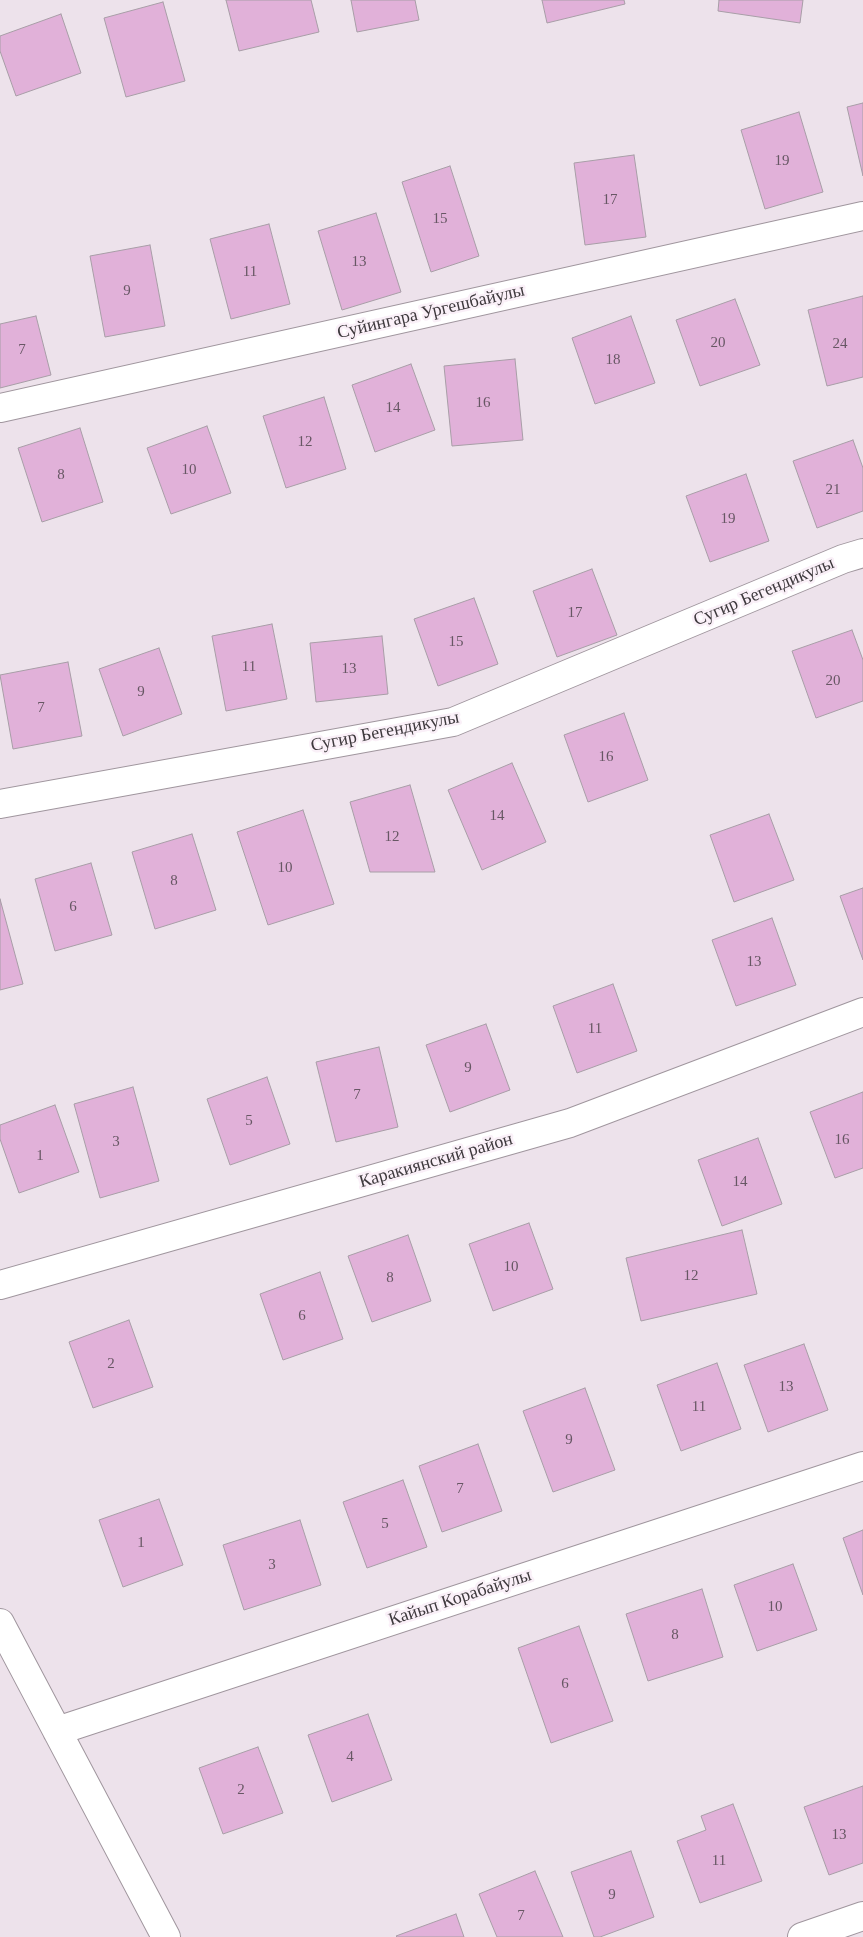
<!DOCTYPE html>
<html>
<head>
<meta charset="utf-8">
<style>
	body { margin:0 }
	canvas { display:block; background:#ede2eb }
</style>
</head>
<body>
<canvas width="863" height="1937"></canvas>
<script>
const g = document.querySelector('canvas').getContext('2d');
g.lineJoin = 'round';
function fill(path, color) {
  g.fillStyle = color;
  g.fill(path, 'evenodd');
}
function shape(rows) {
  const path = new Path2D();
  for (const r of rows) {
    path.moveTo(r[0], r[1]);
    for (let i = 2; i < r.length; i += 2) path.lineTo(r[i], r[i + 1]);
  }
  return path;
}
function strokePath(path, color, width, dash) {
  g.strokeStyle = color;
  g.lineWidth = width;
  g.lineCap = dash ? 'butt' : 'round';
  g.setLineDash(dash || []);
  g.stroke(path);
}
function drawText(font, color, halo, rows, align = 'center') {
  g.font = font + ' "Times New Roman",serif';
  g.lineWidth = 5;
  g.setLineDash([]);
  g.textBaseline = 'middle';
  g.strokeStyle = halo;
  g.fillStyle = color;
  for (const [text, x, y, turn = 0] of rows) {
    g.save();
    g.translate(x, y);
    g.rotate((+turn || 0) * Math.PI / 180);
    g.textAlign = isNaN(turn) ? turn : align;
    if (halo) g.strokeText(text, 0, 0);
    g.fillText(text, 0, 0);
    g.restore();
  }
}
const building = shape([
	[226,0,311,0,319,32,239,51,226,0],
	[351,0,415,0,419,20,357,32,351,0],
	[542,0,624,0,625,4,547,23,542,0],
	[719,0,803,0,800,23,718,11,719,0],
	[163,2,185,81,126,97,104,18,163,2],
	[61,14,81,73,16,96,0,51,0,36,61,14],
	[863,103,863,176,847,107,863,103],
	[799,112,823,192,765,209,741,130,799,112],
	[634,155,646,237,585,245,574,163,634,155],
	[450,166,479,256,431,272,402,182,450,166],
	[376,213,401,292,342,310,318,231,376,213],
	[269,224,290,304,231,319,210,239,269,224],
	[150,245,165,326,105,337,90,256,150,245],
	[863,296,863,377,827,386,808,310,863,296],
	[735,299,760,365,700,386,676,320,735,299],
	[36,316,51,375,0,388,0,324,36,316],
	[631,316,655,383,595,404,572,338,631,316],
	[515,359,523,440,452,446,444,366,515,359],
	[411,364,435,430,375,452,352,385,411,364],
	[324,397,346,469,286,488,263,416,324,397],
	[207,426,231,493,171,514,147,448,207,426],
	[80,428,103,502,42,522,18,448,80,428],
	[853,440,863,468,863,511,817,528,793,461,853,440],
	[746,474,769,541,710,562,686,496,746,474],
	[592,569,617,635,557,657,533,591,592,569],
	[474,598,498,664,438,686,414,619,474,598],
	[272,624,287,699,226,711,212,636,272,624],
	[852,630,863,660,863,701,816,718,792,651,852,630],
	[382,636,388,694,316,702,310,643,382,636],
	[159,648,182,714,123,736,99,669,159,648],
	[68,662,82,736,13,749,0,675,68,662],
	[624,713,648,780,588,802,564,735,624,713],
	[512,763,546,842,482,870,448,790,512,763],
	[410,785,435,872,370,872,350,802,410,785],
	[303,810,334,904,268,925,237,832,303,810],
	[769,814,794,880,734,902,710,835,769,814],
	[192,834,216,910,155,929,132,852,192,834],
	[91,863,112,935,55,951,35,879,91,863],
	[863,888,863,960,840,896,863,888],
	[0,899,23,984,0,990,0,899],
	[772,918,796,985,736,1006,712,940,772,918],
	[613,984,637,1051,577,1073,553,1006,613,984],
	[486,1024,510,1090,450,1112,426,1045,486,1024],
	[379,1047,398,1127,336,1142,316,1062,379,1047],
	[267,1077,290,1144,230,1165,207,1099,267,1077],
	[133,1087,159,1181,100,1198,74,1104,133,1087],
	[863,1092,863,1168,835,1178,810,1112,863,1092],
	[55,1105,79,1172,19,1193,0,1139,0,1125,55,1105],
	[758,1138,782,1204,722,1226,698,1160,758,1138],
	[529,1223,553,1289,493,1311,469,1244,529,1223],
	[742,1230,757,1294,641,1321,626,1258,742,1230],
	[408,1235,431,1301,372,1322,348,1256,408,1235],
	[320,1272,343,1339,283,1360,260,1294,320,1272],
	[129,1320,153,1387,93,1408,69,1342,129,1320],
	[804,1344,828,1410,768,1432,744,1365,804,1344],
	[717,1363,741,1429,681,1451,657,1385,717,1363],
	[585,1388,615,1470,553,1492,523,1411,585,1388],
	[478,1444,502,1511,442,1532,419,1466,478,1444],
	[403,1480,427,1547,367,1568,343,1502,403,1480],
	[159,1499,183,1565,123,1587,99,1520,159,1499],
	[300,1520,321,1585,244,1610,223,1545,300,1520],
	[863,1530,863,1595,843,1538,863,1530],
	[793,1564,817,1630,757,1651,734,1585,793,1564],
	[702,1589,723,1657,648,1681,626,1614,702,1589],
	[579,1626,613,1721,551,1743,518,1648,579,1626],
	[368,1714,392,1780,332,1802,308,1735,368,1714],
	[258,1747,283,1813,223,1834,199,1768,258,1747],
	[863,1786,863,1863,829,1875,804,1807,863,1786],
	[733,1804,762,1881,700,1903,677,1841,706,1830,701,1816,733,1804],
	[631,1851,654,1917,600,1937,594,1937,571,1872,631,1851],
	[535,1871,563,1937,497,1937,479,1894,535,1871],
	[456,1914,464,1937,397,1937,396,1936,456,1914]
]);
fill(building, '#e1b1d9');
strokePath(building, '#a89ea7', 1);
const minor = shape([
	[0,408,863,216],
	[0,804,453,722,843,559,863,553],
	[0,1285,570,1123,863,1012],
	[0,1623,166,1937],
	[57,1731,863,1466],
	[802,1937,863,1916]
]);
strokePath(minor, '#a0969e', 30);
strokePath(minor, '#fff', 28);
drawText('15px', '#675764', null, [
	["19",782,161],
	["17",610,200],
	["15",440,219],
	["13",359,262],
	["11",250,272],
	["9",127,291],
	["20",718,343],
	["24",840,344],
	["7",22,350],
	["18",613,360],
	["16",483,403],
	["14",393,408],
	["12",305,442],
	["10",189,470],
	["8",61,475],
	["21",833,490],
	["19",728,519],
	["17",575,613],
	["15",456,642],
	["11",249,667],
	["13",349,669],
	["20",833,681],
	["9",141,692],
	["7",41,708],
	["16",606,757],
	["14",497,816],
	["12",392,837],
	["10",285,868],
	["8",174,881],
	["6",73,907],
	["13",754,962],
	["11",595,1029],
	["9",468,1068],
	["7",357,1095],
	["5",249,1121],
	["16",842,1140],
	["3",116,1142],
	["1",40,1156],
	["14",740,1182],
	["10",511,1267],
	["12",691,1276],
	["8",390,1278],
	["6",302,1316],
	["2",111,1364],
	["13",786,1387],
	["11",699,1407],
	["9",569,1440],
	["7",460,1489],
	["5",385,1524],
	["1",141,1543],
	["3",272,1565],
	["10",775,1607],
	["8",675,1635],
	["6",565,1684],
	["4",350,1757],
	["2",241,1790],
	["13",839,1835],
	["11",719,1861],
	["9",612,1895],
	["7",521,1916]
]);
drawText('18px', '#3e393d', '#faf0f8', [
	["Суйингара Ургешбайулы",431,312,-13],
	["Сугир Бегендикулы",764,592,-23],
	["Сугир Бегендикулы",385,732,-11],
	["Каракиянский район",436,1161,-16],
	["Кайып Корабайулы",460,1598,-18]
]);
</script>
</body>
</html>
